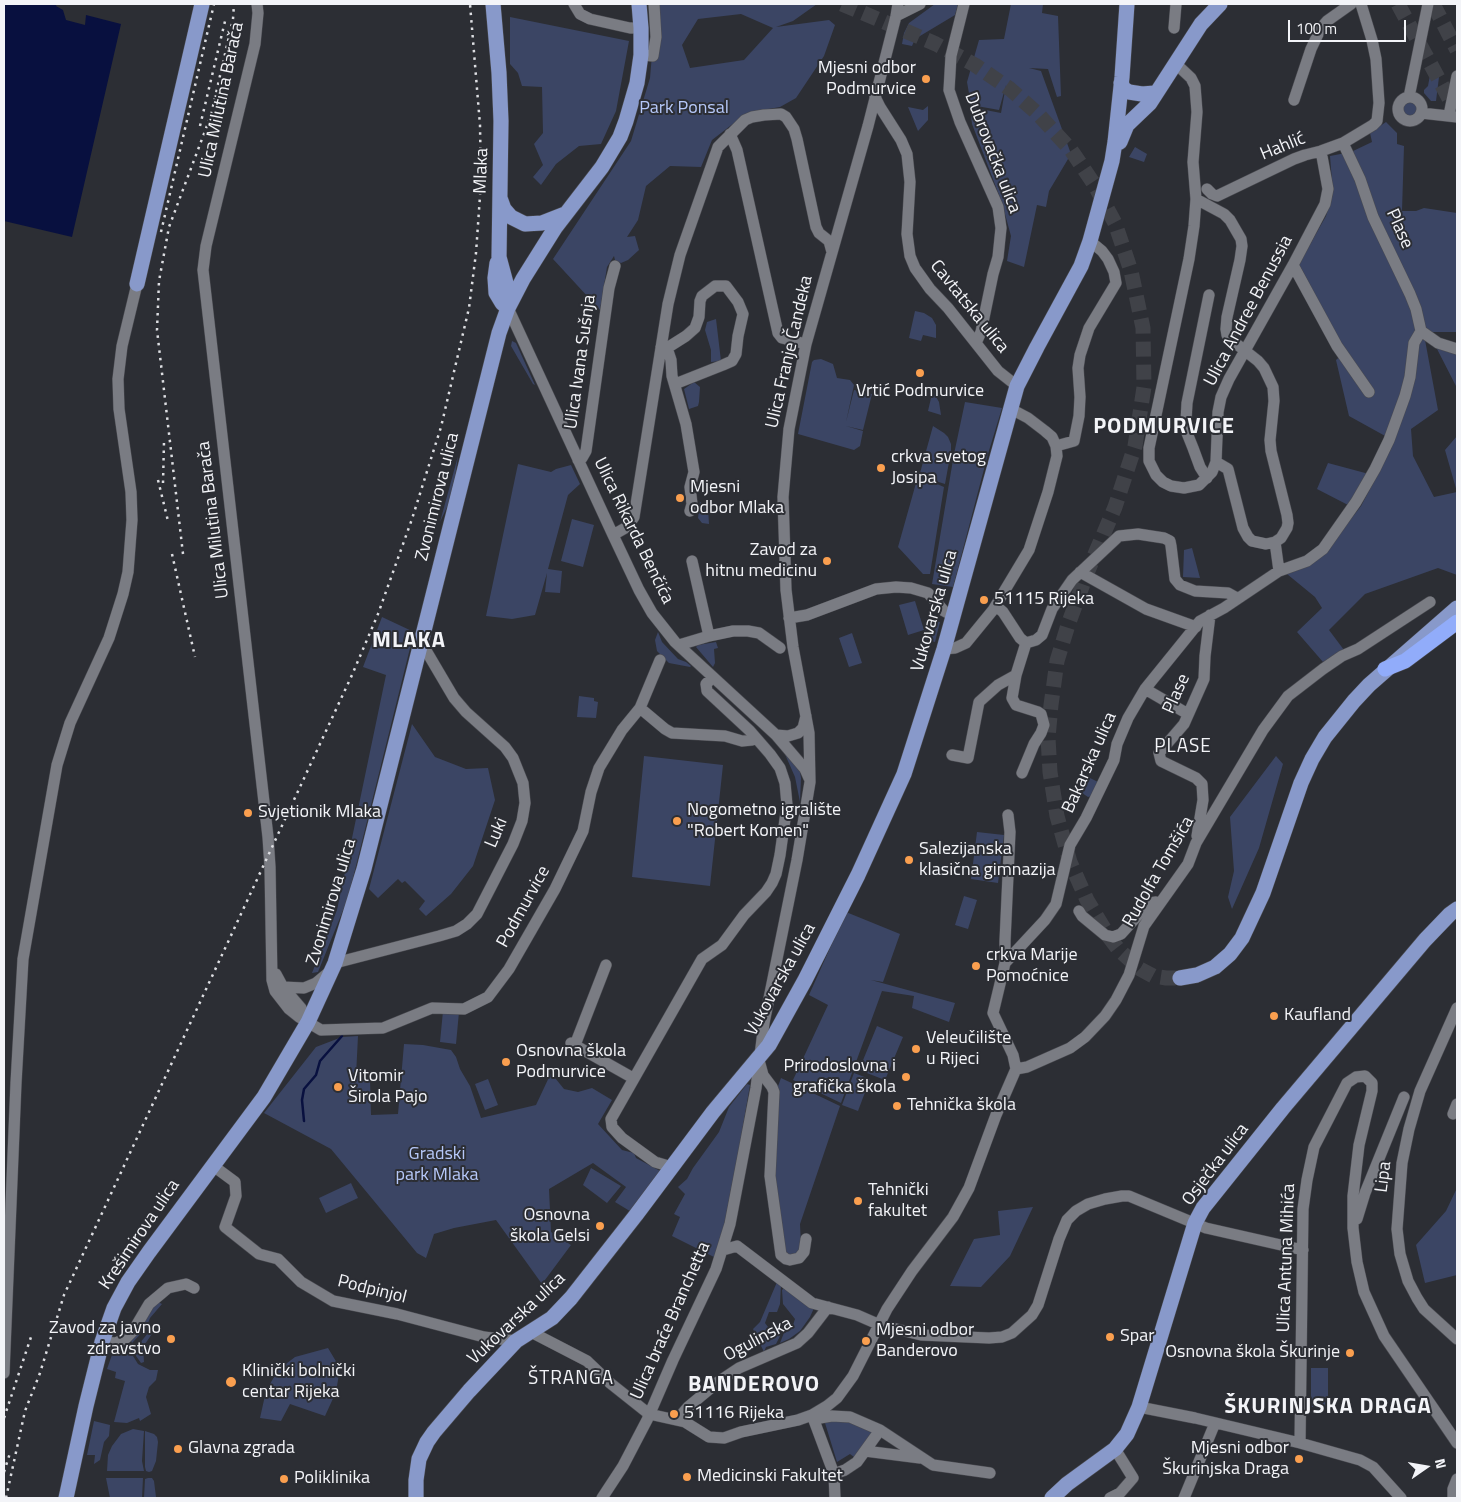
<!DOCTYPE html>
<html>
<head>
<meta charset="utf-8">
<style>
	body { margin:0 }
	#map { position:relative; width:1461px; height:1502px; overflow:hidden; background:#2c2e34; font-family:"Titillium Web",sans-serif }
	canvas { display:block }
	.frame { position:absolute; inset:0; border:5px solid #f3f4f8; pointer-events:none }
	.north { position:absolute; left:1401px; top:1442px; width:50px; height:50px; -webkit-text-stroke:4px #2c2e34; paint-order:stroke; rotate:77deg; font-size:14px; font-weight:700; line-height:20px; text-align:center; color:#f3f4f8 }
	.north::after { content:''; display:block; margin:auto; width:18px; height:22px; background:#f3f4f8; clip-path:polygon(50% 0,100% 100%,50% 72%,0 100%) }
	.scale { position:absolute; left:1288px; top:20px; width:118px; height:22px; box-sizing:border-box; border:2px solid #f3f4f8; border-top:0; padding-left:6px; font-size:15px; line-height:18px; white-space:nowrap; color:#f3f4f8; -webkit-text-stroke:4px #2c2e34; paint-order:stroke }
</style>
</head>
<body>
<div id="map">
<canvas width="1461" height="1502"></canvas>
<div class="frame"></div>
<div class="north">N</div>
<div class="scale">100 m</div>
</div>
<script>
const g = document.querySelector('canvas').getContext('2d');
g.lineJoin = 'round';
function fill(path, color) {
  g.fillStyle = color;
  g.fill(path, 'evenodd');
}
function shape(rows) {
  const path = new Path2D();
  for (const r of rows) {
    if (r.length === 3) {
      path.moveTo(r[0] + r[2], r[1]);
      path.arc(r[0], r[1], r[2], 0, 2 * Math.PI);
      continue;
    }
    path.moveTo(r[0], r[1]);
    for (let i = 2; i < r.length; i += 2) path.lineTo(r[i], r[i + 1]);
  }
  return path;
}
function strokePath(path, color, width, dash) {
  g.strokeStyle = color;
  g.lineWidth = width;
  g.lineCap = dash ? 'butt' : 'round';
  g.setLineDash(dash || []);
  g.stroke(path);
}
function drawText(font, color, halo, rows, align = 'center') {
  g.font = font + ' "Titillium Web",sans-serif';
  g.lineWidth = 4;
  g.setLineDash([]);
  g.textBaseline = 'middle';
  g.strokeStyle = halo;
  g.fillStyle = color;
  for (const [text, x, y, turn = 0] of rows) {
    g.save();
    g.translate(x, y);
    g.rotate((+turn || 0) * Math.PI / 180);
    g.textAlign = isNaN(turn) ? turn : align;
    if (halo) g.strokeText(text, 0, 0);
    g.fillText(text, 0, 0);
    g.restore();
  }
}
fill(shape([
	[650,4,817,4,793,21,776,27,829,20,835,25,824,56,796,98,780,107,763,110,734,123,712,140,701,167,670,166,646,186,638,220,627,237,635,236,639,250,628,260,621,263,615,260,614,256,607,267,600,310,553,259,631,141,650,78,654,31],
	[741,14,773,28,744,60,690,68,682,45,698,19],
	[935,4,958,4,955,15,915,39,912,46,902,44,904,33,909,23],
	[1011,4,1043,4,1042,13,1058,16,1061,96,1057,97,1048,69,1029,68,1041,71,1071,154,1049,191,1046,207,1037,205,1024,267,1007,261,1011,236,1002,203,972,124,970,107,1001,113,1006,85,999,110,971,105,967,82,979,40,1004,39],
	[510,17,629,41,616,111,601,144,579,146,556,164,541,185,533,177,543,165,534,144,543,133,542,87,522,86,518,73,510,64],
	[1430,75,1439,77,1436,101,1431,101,1424,93,1424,90,1428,86],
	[1410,109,7],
	[928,106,928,120,918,131,908,107,923,110],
	[1386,122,1397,133,1397,144,1404,146,1402,211,1416,211,1424,208,1457,213,1457,332,1414,332,1401,402,1387,437,1349,416,1336,360,1345,352,1299,264,1326,216,1333,194,1330,156,1351,152,1372,142,1370,133],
	[1135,147,1147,154,1144,162,1129,157],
	[915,311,924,313,932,318,936,325,936,338,923,335,921,341,909,338],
	[716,319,721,361,711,362,711,350,705,330,707,322],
	[1420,338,1425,340,1438,410,1411,429,1413,456,1434,497,1457,492,1445,450,1457,436,1457,575,1438,568,1365,594,1329,630,1344,650,1323,662,1297,632,1322,608,1315,597,1287,574,1336,538,1361,506,1391,449,1407,401],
	[512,341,516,343,535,385,533,384,511,346],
	[1436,347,1457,351,1457,388],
	[821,359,833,364,837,378,850,380,854,385,846,422,854,390,872,394,863,430,846,426,863,431,860,446,854,450,798,434,812,362,814,360],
	[694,382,700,387,699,402,698,406,689,409,684,389],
	[934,393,939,402,941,415,928,411,931,398,933,398],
	[965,402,1002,408,988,454,953,587,932,584,954,454],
	[933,426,944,433,948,437,951,444,951,451,945,484,926,478,920,473],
	[458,456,455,477,448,505,440,522],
	[1328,463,1369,474,1348,505,1317,489],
	[518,464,551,472,556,469,571,465,580,484,568,495,548,569,562,571,560,593,545,592,547,573,535,615,512,619,486,616],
	[918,476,944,487,930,574,923,574,898,547],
	[700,502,708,508,709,524,702,523,698,518],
	[572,519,594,525,583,567,561,561],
	[1192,548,1200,578,1183,577,1184,550],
	[915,601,924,630,908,635,899,605],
	[382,617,414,632,348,898,318,972,312,973,337,910,386,675,363,667],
	[926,619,940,622,935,642,924,639],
	[658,632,662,642,678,659,686,662,691,666,690,667,669,663,657,651,655,640],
	[852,633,862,663,849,667,839,638],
	[716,642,718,648,714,649,715,663,713,667,696,647,698,645],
	[579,696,594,698,594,701,598,702,596,718,577,717],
	[412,724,435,757,466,769,488,768,495,800,473,866,451,894,426,916,419,909,425,901,405,881,402,883,398,879,378,898,369,889],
	[784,752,800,772,801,778,800,802,795,777],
	[644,756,723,765,710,886,632,877],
	[1276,756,1283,764,1259,848,1232,909,1228,897,1234,871,1230,817],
	[1090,778,1098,782,1092,796,1088,797,1082,793],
	[977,832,1004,835,998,883,971,879],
	[964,896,977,900,968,929,955,925],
	[846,912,900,934,883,982,871,980,955,1003,949,1022,912,1008,914,996,882,991,841,1103,793,1080,828,1005,809,995],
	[443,1011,459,1012,456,1044,440,1042],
	[877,1026,903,1037,885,1080,859,1070],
	[358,1036,356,1076,370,1079,371,1115,398,1114,404,1044,423,1045,451,1050,456,1057,460,1069,470,1086,481,1118,536,1105,551,1073,564,1089,578,1092,592,1088,612,1100,598,1124,622,1150,634,1153,636,1158,664,1173,633,1213,615,1202,626,1187,593,1163,549,1189,551,1232,571,1245,542,1284,496,1220,454,1228,434,1234,426,1258,417,1253,331,1149,264,1113,316,1047,342,1037],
	[854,1073,870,1079,858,1111,842,1105],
	[781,1078,840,1106,800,1224,801,1245,799,1251,794,1256,788,1255,783,1251,773,1177,777,1089],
	[488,1079,498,1105,485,1110,475,1084],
	[747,1084,750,1085,740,1143,722,1236,716,1258,672,1236,680,1217,674,1214,685,1194,678,1187,687,1179,693,1168,719,1132,729,1107],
	[591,1168,621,1186,607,1203,583,1185],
	[351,1183,358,1198,326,1213,319,1198],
	[1457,1188,1457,1275,1425,1283,1416,1245,1446,1211],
	[1033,1207,1010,1256,981,1287,950,1286,974,1239,1000,1235,998,1211],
	[777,1282,781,1285,780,1304,777,1312,769,1312,765,1323,771,1331,780,1330,782,1332,776,1344,766,1347,764,1352,753,1329,760,1322],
	[784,1288,785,1290,787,1289,814,1308,810,1317,800,1331,789,1339,780,1343,787,1325,793,1325,795,1319,783,1304,782,1290],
	[156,1301,162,1304,150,1318,146,1328,132,1343,131,1341],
	[153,1327,156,1328,143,1347,144,1362,141,1363,136,1356,135,1349],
	[128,1346,131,1348,133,1356,138,1364,150,1370,158,1370,156,1380,149,1387,146,1397,151,1414,140,1421,139,1418,127,1423,114,1422,125,1381,115,1378,116,1372,107,1369,113,1352],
	[328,1348,340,1368,336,1392,325,1416,290,1404,281,1421,260,1418,266,1391,278,1370,295,1357],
	[1311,1368,1328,1368,1328,1407,1311,1407],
	[842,1419,873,1431,854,1457,850,1454,837,1462,825,1423],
	[94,1421,110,1425,109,1436,104,1442,100,1460,94,1464,95,1455,87,1455],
	[133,1429,144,1431,142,1461,144,1471,107,1471,108,1455,112,1446,121,1434],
	[145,1431,154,1434,157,1437,158,1442,156,1461,152,1471,149,1472,146,1471,145,1467],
	[106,1478,143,1478,142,1498,110,1498],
	[148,1478,152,1478,154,1481,156,1497,158,1498,144,1498,145,1479]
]), '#3b4564');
fill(shape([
	[4,4,57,4,56,6,63,10,66,20,85,25,86,15,121,24,72,237,4,221]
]), '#08103f');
strokePath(shape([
	[304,1121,302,1100,304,1089,316,1075,320,1061,342,1036]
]), '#08103f', 2.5);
strokePath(shape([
	[842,4,936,44,975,65,1010,89,1037,113,1071,150,1094,184,1115,223,1131,271,1143,328,1144,387,1135,446,1115,507,1087,573,1068,625,1057,661,1051,705,1048,738,1050,772,1057,816,1070,862,1087,900,1109,937,1119,950,1140,969,1153,976,1166,978,1180,978]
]), '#404248', 15, [15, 8]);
strokePath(shape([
	[1398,4,1457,113],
	[1433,4,1457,50]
]), '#404248', 15, [15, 8]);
const minor = shape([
	[257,4,258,13,255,44,206,246,203,270,268,837,270,867,272,980,275,991,289,1009,299,1017,321,1030,383,1028,432,1008,464,1009,488,997,509,969,555,889,583,831,591,792,599,768,622,730,640,708,660,660],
	[574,4,580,14,590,19,630,28,641,28],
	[964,4,951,56,949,90,960,122,998,207,1001,228,998,257,993,274,981,332,976,343],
	[896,16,920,4],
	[1174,28,1176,4],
	[641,55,653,56,656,37,654,4],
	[1175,63,1191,78,1195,86,1197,112,1193,162,1196,199,1194,226,1189,259,1149,448,1149,461,1156,475,1163,482,1171,486,1184,488,1199,485,1212,472,1216,462,1218,412,1221,397,1229,379,1293,265,1325,204,1328,189,1321,151],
	[875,97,880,107,901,140,907,154,910,182,907,234,910,256,915,268,930,289,948,308,998,371,1017,386],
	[1409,97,1428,4],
	[1410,109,12],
	[1294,100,1311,49,1321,28,1327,21,1351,4],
	[1421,113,1457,117],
	[1449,115,1457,76],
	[730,134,737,150,778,333,782,338,806,344],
	[1207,189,1212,194,1217,196,1294,159,1305,155,1321,151,1343,143,1373,125,1377,121,1379,103,1376,59,1372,40,1361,4],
	[1196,199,1224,214,1230,220,1241,239,1242,246,1240,260,1227,317,1226,329,1227,335,1234,342,1258,361,1264,368,1273,387,1274,401,1270,440,1271,451,1287,515,1288,523,1287,528,1281,538,1275,542,1266,544,1252,541,1248,537,1243,528,1228,469,1216,462],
	[1293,265,1337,346,1369,392],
	[508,308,613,535,639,590,652,613,675,642,776,735,805,769,809,778],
	[1421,331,1438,343,1457,349],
	[661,347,667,348,671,360,672,376,686,424,694,472,690,487,692,504,690,511],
	[667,348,686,336,695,328,699,317,700,301,702,296,715,286,726,286,738,302,743,314,738,336,736,354,732,361,723,365,675,384],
	[1056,446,1074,441,1079,416,1080,397,1078,368,1080,355,1089,328,1116,283,1114,272,1108,259,1102,251,1090,241],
	[578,460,582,458,586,451,609,288,615,266],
	[1207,478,1200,467,1193,448,1187,433,1186,421,1187,403,1209,295],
	[613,535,627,527,634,517,668,304,680,255,718,147,745,120,752,117,764,115,781,114,786,117,794,129,797,139,816,227,819,233,829,241,832,252],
	[1275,542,1279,571],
	[692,561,709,636],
	[1080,572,1146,609,1196,627],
	[996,606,1003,612,1020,638,1026,643,1016,675,1012,698,1016,705,1038,712,1041,714,1044,725,1041,733,1034,744,1022,773],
	[789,618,807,615,876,589,896,587,911,588,928,593,944,611,953,616],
	[1026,643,1036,640,1042,635,1052,609,1072,580,1119,536,1138,534,1164,538,1170,541,1171,546,1175,579,1180,585,1195,591,1228,593,1237,598],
	[679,645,709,636,733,631,748,631,759,633,780,648],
	[944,649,955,648,966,643,993,610,1029,550,1048,492,1057,456,1056,446,1052,437,1045,431,1028,418,1011,409],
	[1145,689,1188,714],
	[640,708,665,729,672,733,725,736,742,741,752,740,755,737],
	[776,735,788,736,798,733,803,728,806,716],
	[952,755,968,758,979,702,998,685,1016,675],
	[1008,815,1010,832,1005,941,1005,963,993,1013,1013,1055,1016,1069],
	[1197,836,1203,800,1202,784,1196,778,1161,761,1159,753,1184,724,1204,679,1205,656,1210,615],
	[1079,911,1082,916,1105,935,1113,937,1121,934,1149,903,1156,902,1160,903],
	[335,963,439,936,456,931,467,924,477,914,513,844,522,821,525,803,523,783,513,758,505,747,466,712,454,698,421,642],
	[1005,963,1045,920,1056,904,1070,845,1086,818,1114,760,1117,744,1128,718,1145,689,1200,621,1224,608,1279,571,1307,561,1323,549,1356,502,1375,469,1389,440,1405,396,1410,377,1414,343,1421,331,1416,309,1410,294,1373,217,1360,179,1343,143],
	[276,974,283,987,301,1008,308,1022],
	[283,987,304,988,316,983,328,973],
	[1457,1008,1420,1091,1409,1129,1402,1163,1397,1229,1400,1254,1408,1281,1417,1298,1424,1309,1457,1339],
	[571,1043,633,1078],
	[575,1045,606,965],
	[760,1064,763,1075,772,1087,774,1092,770,1176,781,1255,786,1259,790,1260,799,1258,804,1252,806,1239],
	[1453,1114,1457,1104],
	[212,1165,235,1182,236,1196,225,1227,259,1254,278,1259,301,1282,333,1301,397,1314,484,1337,516,1341],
	[671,1169,665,1165,655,1162,622,1138,612,1127,611,1119,702,959,722,945,744,915,766,892,772,883,776,874,780,855,787,805,785,783,780,768,770,754,750,731,707,691,706,684,713,677],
	[1357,1219,1365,1193,1404,1097],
	[723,1250,737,1246,812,1303,857,1315,880,1325,921,1335,989,1338,1002,1337,1012,1333,1032,1315,1038,1305,1059,1239,1067,1220,1076,1211,1088,1204,1105,1199,1122,1196,1129,1196,1206,1228,1303,1250],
	[531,1332,587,1361,610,1383,649,1414,685,1422,709,1437,724,1438,741,1432,798,1420,812,1415,827,1406,837,1398,853,1376,887,1309,912,1271,953,1217,969,1188,996,1115,1016,1069,1027,1067,1070,1048,1085,1037,1105,1016,1116,1000,1129,975,1144,926,1188,864,1196,843,1263,730,1288,696,1323,669,1342,656,1358,649,1430,602],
	[102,1342,116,1343,126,1338,133,1331,149,1304,168,1288,186,1284,194,1288],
	[4,1373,16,1083,23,959,57,765,70,723,109,638,123,594,128,572,132,520,131,492,119,409,118,379,122,346,137,284],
	[1139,1407,1195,1418,1300,1443,1360,1460,1373,1467,1401,1498],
	[812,1415,834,1474,835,1498],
	[814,1419,832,1416,850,1417,880,1430,933,1465,990,1473],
	[678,1420,682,1414,688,1407,718,1382,739,1368,797,1343,808,1333,828,1307],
	[1300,1443,1303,1209,1307,1180,1314,1147,1347,1083,1356,1077,1365,1076,1372,1083,1372,1091,1359,1145,1353,1196,1353,1228,1357,1262,1364,1292,1384,1336,1457,1443],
	[865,1451,920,1458],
	[834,1474,845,1470,857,1462,880,1430],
	[602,1498,623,1466,647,1420,673,1360,716,1269,730,1224,756,1088,764,1023,797,860,810,782,809,733,793,647,786,590,783,497,789,429,806,344,868,126,896,16,898,4],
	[1110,1498,1120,1493,1133,1478,1115,1449],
	[1184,1498,1215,1423],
	[1453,1498,1453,1489,1457,1479]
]);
const major = shape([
	[493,4,499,73,501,121,499,257,506,283,508,307],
	[1121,83,1124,89,1129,92,1142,94,1155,93],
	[1120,142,1127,125,1150,103,1201,24,1220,4],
	[500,198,504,209,511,217,525,224,542,223,565,214],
	[497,263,495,278,496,293,502,303,508,308],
	[137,284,202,4],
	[1180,978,1197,975,1215,967,1230,954,1242,938,1263,893,1301,783,1312,759,1325,737,1354,701,1369,685,1457,608],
	[66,1498,86,1406,102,1342,114,1308,128,1282,149,1252,264,1097,308,1022,335,963,364,869,499,333,508,308,523,279,555,228,602,167,620,137,626,121,637,83,641,55,641,28,639,4],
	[416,1498,416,1480,419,1459,427,1442,434,1432,469,1391,516,1341,552,1318,571,1298,636,1215,713,1112,769,1045,805,980,858,875,904,774,944,649,1017,386,1037,347,1081,266,1090,241,1112,161,1115,142,1122,77,1127,4],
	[1052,1498,1067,1484,1115,1449,1127,1434,1139,1407,1195,1223,1203,1208,1283,1108,1425,940,1450,914,1457,909]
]);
const highway = shape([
	[1385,669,1405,661,1457,622]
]);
strokePath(minor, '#4a4b51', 12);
strokePath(major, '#4a4b51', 16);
strokePath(highway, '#4a4b51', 16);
strokePath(minor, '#7a7c83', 11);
strokePath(major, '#8899ca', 15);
strokePath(highway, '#91acfa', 15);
strokePath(shape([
	[200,126,226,17],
	[161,232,214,4],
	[158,480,168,521],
	[163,483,164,442],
	[172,554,195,657],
	[183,554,157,330,159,281,169,227,211,115,233,19,234,4],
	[4,1418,32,1334],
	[4,1472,10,1453],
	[6,1498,25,1411,40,1373,64,1295,352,675,378,614,412,519,441,427,469,308,476,253,481,182,480,125,470,4]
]), '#dddee2', 2.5, [2.5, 5]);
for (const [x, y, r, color] of [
	[926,79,5,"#fa9f4f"],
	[920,373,5,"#fa9f4f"],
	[881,468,5,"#fa9f4f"],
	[680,498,5,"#fa9f4f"],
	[827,561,5,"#fa9f4f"],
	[984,600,5,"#fa9f4f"],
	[248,813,5,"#fa9f4f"],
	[677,821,5,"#fa9f4f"],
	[909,860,5,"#fa9f4f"],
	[976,966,5,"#fa9f4f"],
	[1274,1016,5,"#fa9f4f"],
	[916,1049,5,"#fa9f4f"],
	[506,1062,5,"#fa9f4f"],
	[906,1077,5,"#fa9f4f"],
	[338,1087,5,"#fa9f4f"],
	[897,1106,5,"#fa9f4f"],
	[858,1201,5,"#fa9f4f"],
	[600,1226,5,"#fa9f4f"],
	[1110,1337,5,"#fa9f4f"],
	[171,1339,5,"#fa9f4f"],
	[866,1341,5,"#fa9f4f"],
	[1350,1353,5,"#fa9f4f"],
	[231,1382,6,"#fa9f4f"],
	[674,1414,5,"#fa9f4f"],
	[178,1449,5,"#fa9f4f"],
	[1299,1459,5,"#fa9f4f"],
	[687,1477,5,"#fa9f4f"],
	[284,1479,5,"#fa9f4f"]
]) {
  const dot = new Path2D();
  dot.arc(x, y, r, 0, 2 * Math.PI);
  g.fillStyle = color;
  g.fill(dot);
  strokePath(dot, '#2c2e34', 2);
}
drawText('18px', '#f3f4f8', '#2c2e34', [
	["Mjesni odbor",916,69,"right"],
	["Podmurvice",916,90,"right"],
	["Vrtić Podmurvice",920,392,"center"],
	["crkva svetog",891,458],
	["Josipa",891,479],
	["Mjesni",690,488],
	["odbor Mlaka",690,509],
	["Zavod za",817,551,"right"],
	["hitnu medicinu",817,572,"right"],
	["51115 Rijeka",994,600],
	["Nogometno igralište",687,811],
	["\"Robert Komen\"",687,832],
	["Svjetionik Mlaka",258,813],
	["Salezijanska",919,850],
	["klasična gimnazija",919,871],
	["crkva Marije",986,956],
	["Pomoćnice",986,977],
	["Kaufland",1284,1016],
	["Veleučilište",926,1039],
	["u Rijeci",926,1060],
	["Osnovna škola",516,1052],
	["Podmurvice",516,1073],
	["Prirodoslovna i",896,1067,"right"],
	["grafička škola",896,1088,"right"],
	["Vitomir",348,1077],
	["Širola Pajo",348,1098],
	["Tehnička škola",907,1106],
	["Tehnički",868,1191],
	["fakultet",868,1212],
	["Osnovna",590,1216,"right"],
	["škola Gelsi",590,1237,"right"],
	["Zavod za javno",161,1329,"right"],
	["zdravstvo",161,1350,"right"],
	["Mjesni odbor",876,1331],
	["Banderovo",876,1352],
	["Spar",1120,1337],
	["Osnovna škola Škurinje",1340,1353,"right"],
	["Klinički bolnički",242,1372],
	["centar Rijeka",242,1393],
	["51116 Rijeka",684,1414],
	["Glavna zgrada",188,1449],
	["Mjesni odbor",1289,1449,"right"],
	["Škurinjska Draga",1289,1470,"right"],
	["Medicinski Fakultet",697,1477],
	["Poliklinika",294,1479]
], 'left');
drawText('18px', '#f3f4f8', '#2c2e34', [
	["Ulica Milutina Barača",222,100,-78],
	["Hahlić",1283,147,-22],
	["Dubrovačka ulica",992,153,69],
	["Mlaka",482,171,-88],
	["Plase",1399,229,66],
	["Cavtatska ulica",969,307,51],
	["Ulica Andree Benussia",1249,311,-62],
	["Ulica Franje Čandeka",790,352,-77],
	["Ulica Ivana Sušnja",581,362,-82],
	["Zvonimirova ulica",438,497,-76],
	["Ulica Milutina Barača",214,520,-97],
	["Ulica Rikarda Benčića",633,531,64],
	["Vukovarska ulica",935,611,-74],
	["Plase",1177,694,-66],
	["Bakarska ulica",1090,763,-66],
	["Luki",497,833,-67],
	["Rudolfa Tomšića",1159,872,-60],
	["Zvonimirova ulica",332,902,-73],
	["Podmurvice",524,907,-61],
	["Vukovarska ulica",781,980,-61],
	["Osječka ulica",1216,1165,-53],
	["Lipa",1384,1177,-83],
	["Krešimirova ulica",140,1235,-56],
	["Ulica Antuna Mihića",1287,1258,-88],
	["Podpinjol",372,1290,14],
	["Vukovarska ulica",517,1319,-43],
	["Ulica braće Branchetta",671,1321,-66],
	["Ogulinska",758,1340,-28]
]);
drawText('18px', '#b6c8f9', '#2c2e34', [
	["Park Ponsal",684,109],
	["Gradski",437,1155],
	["park Mlaka",437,1176]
]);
g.letterSpacing = '1px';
drawText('19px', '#f3f4f8', '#2c2e34', [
	["PLASE",1183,747],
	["ŠTRANGA",571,1379]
]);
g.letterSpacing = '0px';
g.letterSpacing = '1px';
drawText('bold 22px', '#f3f4f8', '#2c2e34', [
	["PODMURVICE",1164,428],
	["MLAKA",409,642],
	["BANDEROVO",754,1386],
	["ŠKURINJSKA DRAGA",1328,1408]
]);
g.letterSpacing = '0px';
</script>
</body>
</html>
